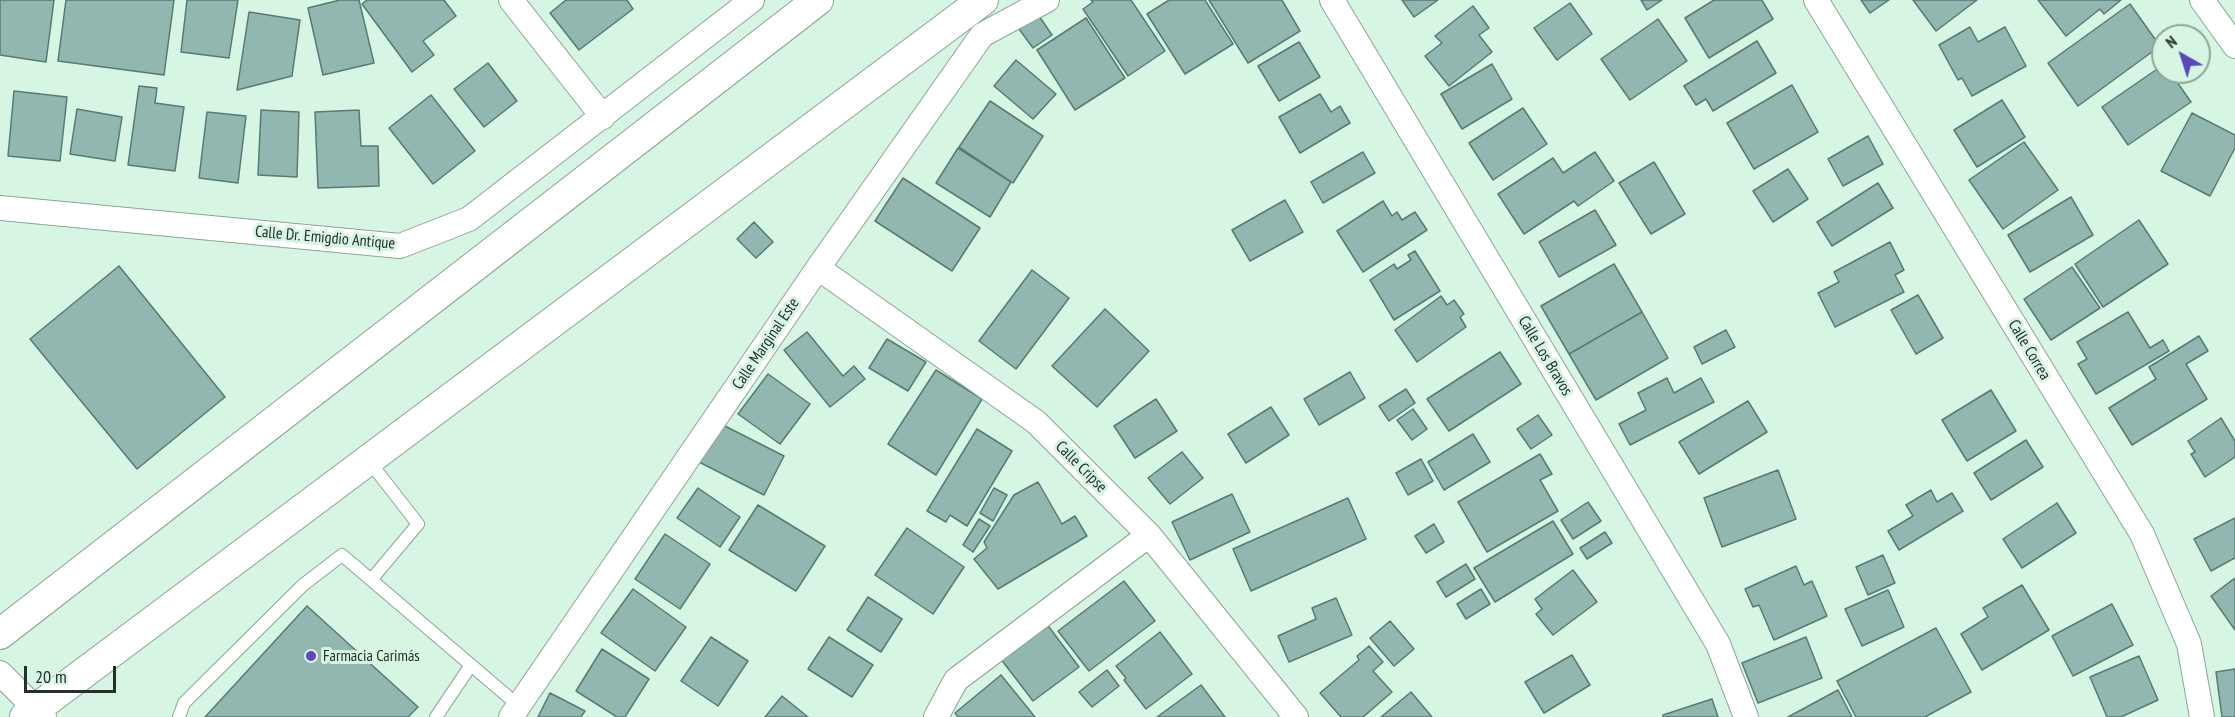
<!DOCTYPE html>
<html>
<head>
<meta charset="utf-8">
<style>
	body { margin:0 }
	#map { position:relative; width:2235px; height:717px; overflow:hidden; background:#d6f5e2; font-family:"PT Sans Narrow",sans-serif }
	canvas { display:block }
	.north { position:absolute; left:2151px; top:24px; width:60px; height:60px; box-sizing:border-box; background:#d6f5e2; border:2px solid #8fa698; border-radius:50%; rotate:321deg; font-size:16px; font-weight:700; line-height:24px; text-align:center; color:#243029 }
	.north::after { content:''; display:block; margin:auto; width:21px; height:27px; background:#5c47bf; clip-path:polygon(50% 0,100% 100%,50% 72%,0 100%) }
	.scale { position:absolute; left:24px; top:666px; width:92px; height:27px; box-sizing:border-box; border:3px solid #243029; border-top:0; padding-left:8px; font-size:18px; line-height:21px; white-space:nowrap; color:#243029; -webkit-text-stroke:4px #d6f5e2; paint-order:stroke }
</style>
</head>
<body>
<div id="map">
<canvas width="2235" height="717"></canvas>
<div class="north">N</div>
<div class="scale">20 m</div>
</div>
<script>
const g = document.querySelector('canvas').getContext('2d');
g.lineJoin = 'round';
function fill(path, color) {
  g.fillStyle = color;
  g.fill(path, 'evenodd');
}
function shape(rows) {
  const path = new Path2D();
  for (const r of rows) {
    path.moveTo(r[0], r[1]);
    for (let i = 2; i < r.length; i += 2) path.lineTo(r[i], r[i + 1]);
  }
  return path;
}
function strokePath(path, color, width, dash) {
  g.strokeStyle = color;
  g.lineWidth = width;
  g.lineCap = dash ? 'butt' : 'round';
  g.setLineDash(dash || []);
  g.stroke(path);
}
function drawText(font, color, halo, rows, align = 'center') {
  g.font = font + ' "PT Sans Narrow",sans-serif';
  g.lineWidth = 6;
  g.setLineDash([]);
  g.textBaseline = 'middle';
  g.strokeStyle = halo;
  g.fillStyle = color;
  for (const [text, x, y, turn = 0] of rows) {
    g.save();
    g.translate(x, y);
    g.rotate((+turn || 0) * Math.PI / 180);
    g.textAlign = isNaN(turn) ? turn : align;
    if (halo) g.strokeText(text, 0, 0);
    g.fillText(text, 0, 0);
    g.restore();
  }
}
const building = shape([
	[0,0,54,0,46,62,0,55,0,0],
	[66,0,174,0,164,75,58,61,66,0],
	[187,0,238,0,229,58,181,52,187,0],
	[340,0,359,0,374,63,323,75,308,8,340,0],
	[367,0,444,0,456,16,423,41,434,55,412,72,362,4,367,0],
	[566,0,627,0,633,9,579,50,550,13,566,0],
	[1091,0,1131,0,1165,51,1128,76,1083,9,1093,2,1091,0],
	[1169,0,1205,0,1233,44,1185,74,1147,14,1169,0],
	[1209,0,1282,0,1300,31,1248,63,1209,0],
	[1402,0,1438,0,1414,17,1402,0],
	[1641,0,1662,0,1647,10,1641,0],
	[1714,0,1762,0,1773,19,1709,58,1685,18,1714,0],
	[1861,0,1889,0,1870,13,1861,0],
	[1913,0,1977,0,1936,31,1913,0],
	[2038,0,2121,0,2104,14,2100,9,2066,36,2038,0],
	[1570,3,1592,34,1557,60,1534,28,1570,3],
	[2130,4,2160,46,2078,106,2048,63,2130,4],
	[1473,6,1489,28,1479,35,1492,52,1449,86,1425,56,1442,43,1435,36,1473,6],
	[249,12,300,20,292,76,237,90,249,12],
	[1039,16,1052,35,1033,48,1019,29,1039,16],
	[1086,18,1125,78,1075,110,1037,50,1086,18],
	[1658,19,1687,61,1630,100,1601,59,1658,19],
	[1970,27,1978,42,2005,27,2026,66,1972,96,1962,78,1958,80,1939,45,1970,27],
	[1757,41,1776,73,1713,111,1706,99,1696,105,1684,86,1757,41],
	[1299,42,1320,77,1279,101,1258,66,1299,42],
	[1016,60,1056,94,1033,119,994,86,1016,60],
	[488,63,517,101,484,127,454,89,488,63],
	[1492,64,1512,99,1462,129,1441,94,1492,64],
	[2163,65,2163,72,2170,72,2191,102,2128,145,2102,107,2163,65],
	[1792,85,1818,132,1754,169,1727,123,1792,85],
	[139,86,157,88,155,103,184,107,175,171,128,165,139,86],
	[14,91,67,97,60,161,8,156,14,91],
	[1320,94,1331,112,1340,106,1350,123,1300,153,1279,117,1320,94],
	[431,95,475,151,433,184,389,128,431,95],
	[2002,100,2025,137,1977,167,1954,130,2002,100],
	[990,101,1043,136,1013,183,959,147,990,101],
	[1523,108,1547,144,1493,180,1469,143,1523,108],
	[77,109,122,117,115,161,70,154,77,109],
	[261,110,299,112,297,177,258,175,261,110],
	[359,110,361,146,378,146,379,186,318,188,315,112,359,110],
	[207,112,246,116,238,183,199,178,207,112],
	[2192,113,2235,135,2235,148,2210,196,2161,171,2192,113],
	[1868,136,1883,164,1843,186,1828,159,1868,136],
	[2024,142,2058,190,2003,229,1969,180,2024,142],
	[958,148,1011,182,990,217,936,183,958,148],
	[1363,152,1375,173,1323,203,1311,182,1363,152],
	[1595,152,1614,181,1578,206,1574,201,1524,234,1498,194,1553,158,1563,173,1595,152],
	[1654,162,1685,214,1651,234,1619,183,1654,162],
	[1788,169,1808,199,1773,222,1753,191,1788,169],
	[903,178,980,228,952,271,875,221,903,178],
	[1878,183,1893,208,1832,246,1817,222,1878,183],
	[2071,197,2093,235,2030,272,2008,235,2071,197],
	[1285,200,1303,232,1250,261,1232,230,1285,200],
	[1383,201,1392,216,1397,212,1402,220,1415,212,1427,230,1363,272,1337,231,1383,201],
	[1595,210,1616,245,1559,277,1539,242,1595,210],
	[2139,220,2168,264,2103,307,2075,264,2139,220],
	[754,222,773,242,756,258,737,239,754,222],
	[1890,242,1904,270,1895,275,1904,292,1835,327,1818,293,1839,282,1834,272,1890,242],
	[1415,251,1440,291,1394,320,1370,280,1394,264,1397,269,1411,260,1408,255,1415,251],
	[1614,264,1642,312,1569,354,1541,306,1614,264],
	[119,266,225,397,137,469,30,339,119,266],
	[2072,267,2100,308,2051,340,2024,299,2072,267],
	[1032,270,1069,298,1016,369,979,341,1032,270],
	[1918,295,1943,338,1916,354,1891,310,1918,295],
	[1441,296,1447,305,1454,300,1464,314,1460,317,1466,327,1417,362,1395,330,1441,296],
	[1105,309,1149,351,1097,407,1052,366,1105,309],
	[1642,312,1668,358,1596,400,1569,354,1642,312],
	[2128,312,2150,348,2163,340,2169,351,2096,394,2078,364,2087,359,2077,342,2128,312],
	[1726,330,1735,347,1702,364,1694,347,1726,330],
	[807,332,843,376,854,366,865,379,830,407,784,350,807,332],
	[2199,336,2208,351,2186,364,2207,399,2132,445,2109,408,2156,379,2149,367,2199,336],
	[887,339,926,362,908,391,869,368,887,339],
	[1500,352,1521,384,1449,431,1427,399,1500,352],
	[936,370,982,399,936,475,888,444,936,370],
	[1350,372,1365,398,1319,425,1304,399,1350,372],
	[768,374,810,404,780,444,738,414,768,374],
	[1667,378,1674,393,1701,378,1714,402,1630,445,1619,424,1646,410,1638,393,1667,378],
	[1406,389,1415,403,1389,421,1379,406,1406,389],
	[1991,390,2016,431,1967,461,1942,420,1991,390],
	[1156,399,1177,431,1135,458,1114,426,1156,399],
	[1748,401,1767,432,1699,474,1679,442,1748,401],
	[1271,407,1289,435,1246,463,1228,434,1271,407],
	[1413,409,1427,429,1412,440,1397,420,1413,409],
	[1538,415,1552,435,1531,449,1517,429,1538,415],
	[2221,418,2235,441,2235,457,2205,477,2191,454,2195,452,2188,441,2221,418],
	[717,422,784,456,764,495,697,461,717,422],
	[977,429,1012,451,967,526,950,515,946,522,927,511,977,429],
	[1473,434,1490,462,1444,490,1428,462,1473,434],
	[2026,440,2043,467,1991,500,1974,473,2026,440],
	[1182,452,1203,478,1170,504,1148,478,1182,452],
	[1540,454,1552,474,1540,480,1558,511,1487,552,1458,502,1540,454],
	[1421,459,1433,481,1408,495,1396,473,1421,459],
	[1778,470,1796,519,1722,547,1704,498,1778,470],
	[1038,482,1062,524,1075,516,1087,536,998,589,974,559,987,548,984,542,1014,495,1038,482],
	[698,488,740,517,720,547,677,518,698,488],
	[994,488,1007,495,993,521,980,513,994,488],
	[1931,490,1937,502,1952,493,1963,511,1899,550,1888,531,1913,516,1906,505,1931,490],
	[1232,494,1250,532,1190,560,1172,522,1232,494],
	[1348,498,1366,539,1251,591,1233,549,1348,498],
	[1588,502,1601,521,1573,539,1561,520,1588,502],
	[2057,503,2076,533,2022,568,2003,539,2057,503],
	[758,505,825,546,796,591,729,550,758,505],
	[2235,518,2235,558,2211,571,2194,539,2235,518],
	[979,519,990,526,973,552,963,545,979,519],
	[1553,521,1573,554,1495,602,1474,568,1553,521],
	[1434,524,1444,542,1426,553,1415,536,1434,524],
	[907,528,964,567,933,614,875,575,907,528],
	[1605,532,1612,543,1587,559,1580,548,1605,532],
	[665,534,710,564,680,609,635,579,665,534],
	[1883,555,1895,583,1868,595,1856,567,1883,555],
	[1466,564,1475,579,1446,597,1437,582,1466,564],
	[1796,566,1804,585,1812,581,1827,616,1774,640,1759,605,1753,607,1745,589,1796,566],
	[1573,570,1597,602,1553,635,1536,614,1542,609,1535,599,1573,570],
	[2235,578,2235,630,2211,596,2235,578],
	[1124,581,1155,621,1089,671,1058,631,1124,581],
	[2022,585,2049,630,1982,670,1961,634,1988,617,1983,608,2022,585],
	[633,589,686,627,655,671,601,633,633,589],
	[1481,589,1490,604,1466,619,1457,604,1481,589],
	[1888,590,1904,627,1862,646,1845,609,1888,590],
	[868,597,902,619,881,652,847,630,868,597],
	[1336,598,1352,635,1289,662,1278,636,1316,619,1312,608,1336,598],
	[2112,604,2133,645,2073,676,2052,636,2112,604],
	[307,606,418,707,408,717,205,717,307,606],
	[1043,619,1079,667,1033,701,997,654,1043,619],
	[1390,621,1414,649,1394,666,1370,638,1390,621],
	[1936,628,1971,692,1925,717,1856,717,1837,681,1936,628],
	[1160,632,1192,674,1146,709,1124,680,1126,678,1116,666,1160,632],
	[711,637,748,661,718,706,681,681,711,637],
	[829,637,873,665,852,697,808,669,829,637],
	[1806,637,1822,678,1758,703,1742,663,1806,637],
	[1369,646,1383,662,1373,671,1392,692,1363,717,1341,717,1320,693,1359,660,1357,656,1369,646],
	[602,649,649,679,625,717,617,717,576,691,602,649],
	[1572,655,1590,685,1544,713,1525,682,1572,655],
	[2139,656,2158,700,2121,717,2107,717,2090,677,2139,656],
	[2235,669,2235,717,2222,717,2216,672,2235,669],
	[1107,670,1119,686,1092,707,1079,692,1107,670],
	[1001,675,1035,717,958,717,955,713,1001,675],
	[1201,685,1225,717,1157,717,1201,685],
	[1838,690,1852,717,1788,717,1838,690],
	[1411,692,1432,717,1381,717,1411,692],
	[550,693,585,711,581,717,538,717,550,693],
	[782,696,808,717,765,717,782,696],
	[1712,699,1718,717,1663,717,1663,715,1712,699]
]);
fill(building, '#91b7b0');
strokePath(building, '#577a75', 1.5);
const service = shape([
	[369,461,418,524,371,580],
	[179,717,184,703,303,585,342,555,519,706],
	[436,717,471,665]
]);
const minor = shape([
	[511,0,603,117],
	[1332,0,1718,644,1746,717],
	[1816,0,2142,534,2189,644,2202,717],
	[2202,0,2235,46],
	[0,208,400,246,469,219,752,0],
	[818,268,1036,422,1149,535,1296,717],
	[0,673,44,717],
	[511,717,818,268,982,35,1047,0],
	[936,717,956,680,1149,535]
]);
const tertiary = shape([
	[0,634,818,0],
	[25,717,983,0]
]);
strokePath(service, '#89a695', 14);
strokePath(minor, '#89a695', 26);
strokePath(tertiary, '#89a695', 32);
strokePath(service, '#fff', 12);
strokePath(minor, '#fff', 24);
strokePath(tertiary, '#fff', 30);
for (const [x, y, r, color] of [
	[311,656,6,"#5c47bf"]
]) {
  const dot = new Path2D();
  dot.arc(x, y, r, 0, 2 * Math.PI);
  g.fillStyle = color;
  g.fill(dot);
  strokePath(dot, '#d6f5e2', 2);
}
drawText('16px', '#243029', '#d6f5e2', [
	["Calle Dr. Emigdio Antique",325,238,5],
	["Calle Marginal Este",766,344,-56],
	["Calle Correa",2029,350,59],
	["Calle Los Bravos",1545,356,59],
	["Calle Cripse",1081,467,45]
]);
drawText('16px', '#243029', '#d6f5e2', [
	["Farmacia Carimás",323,656]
], 'left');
</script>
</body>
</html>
